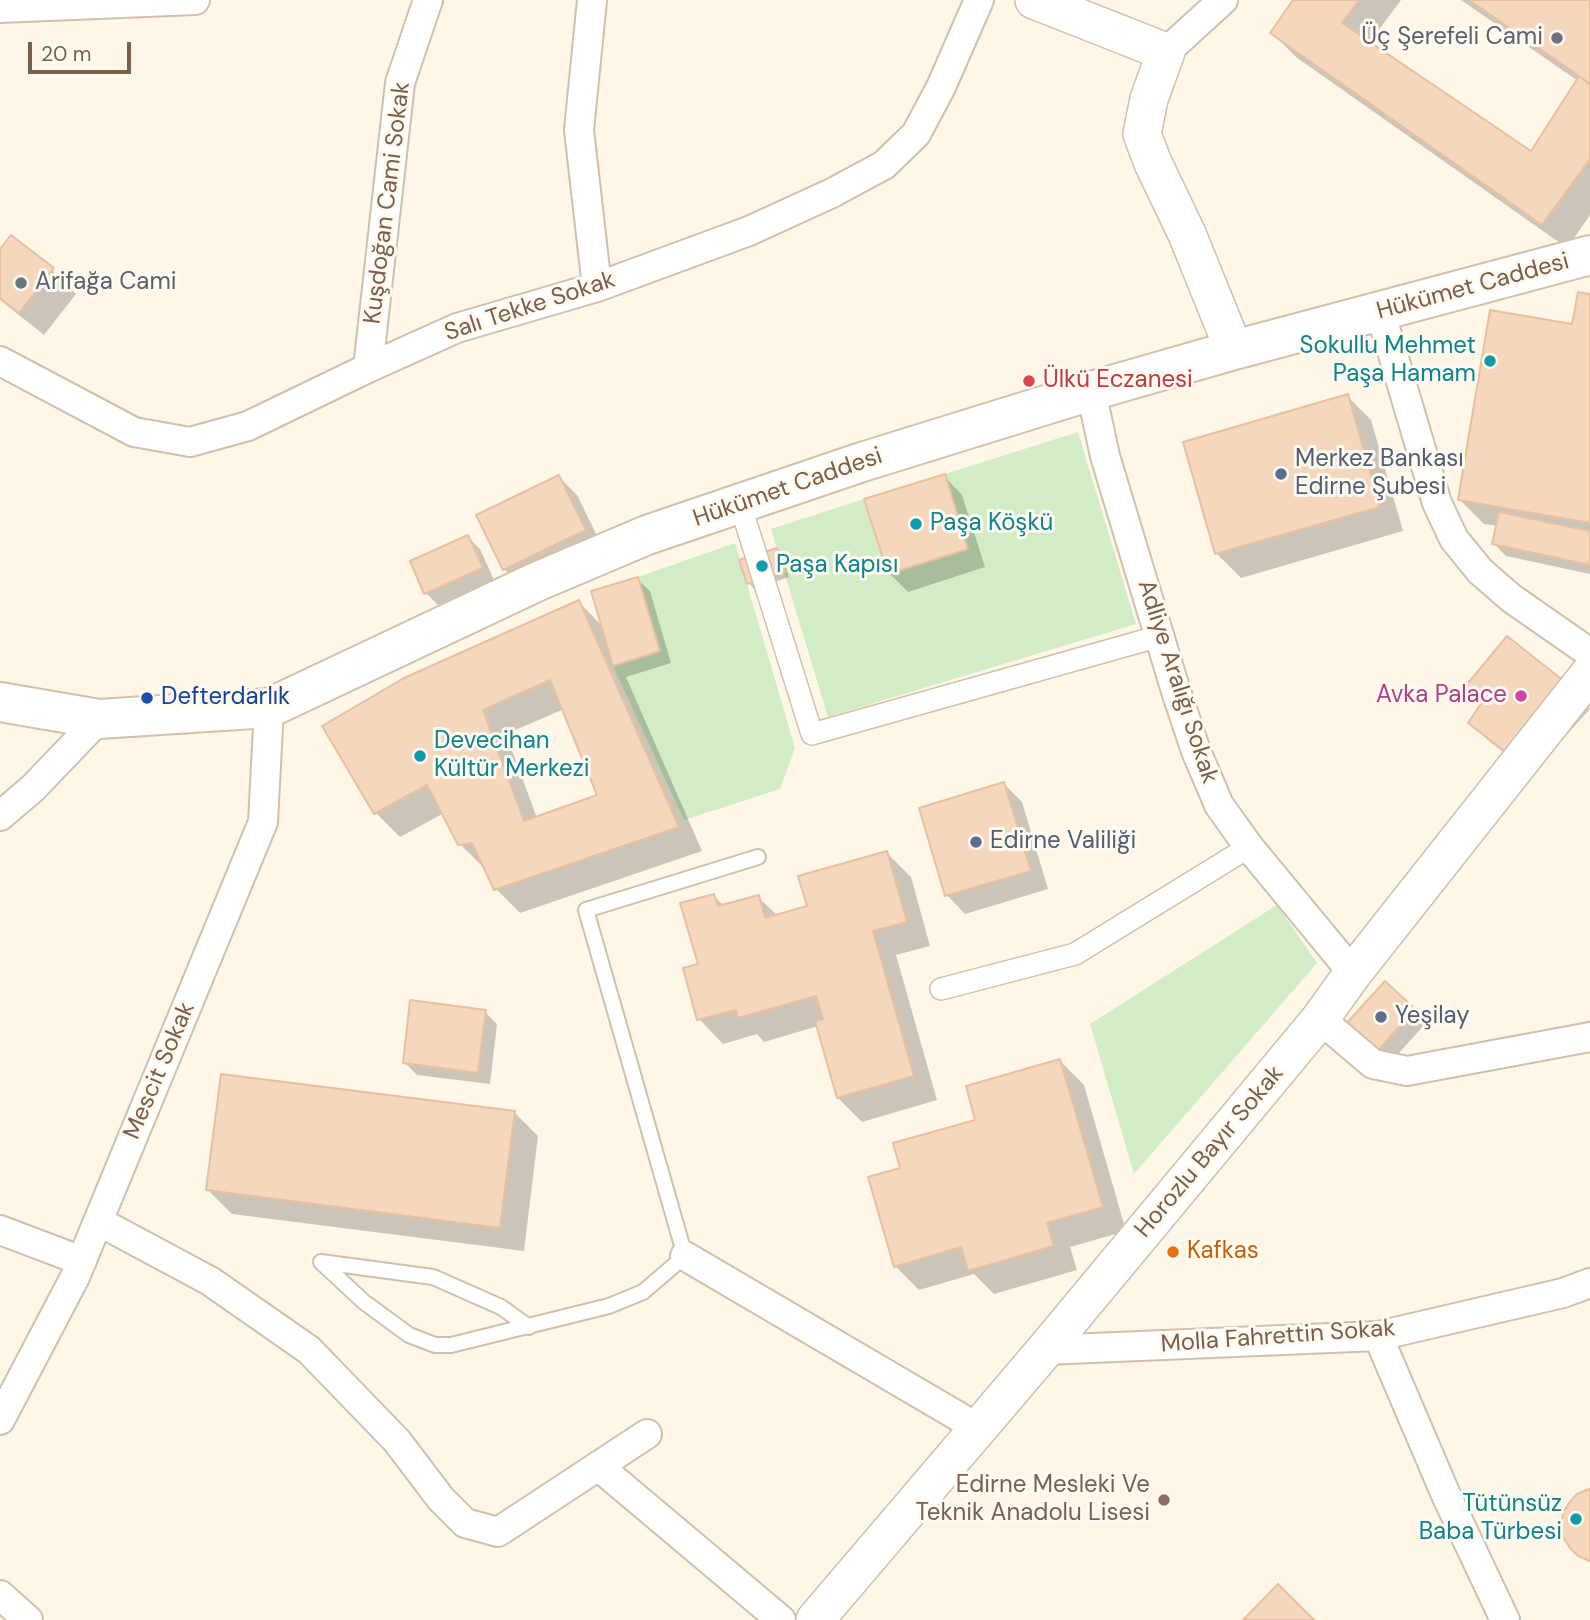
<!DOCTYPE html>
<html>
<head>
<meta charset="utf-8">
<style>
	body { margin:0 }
	#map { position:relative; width:1590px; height:1620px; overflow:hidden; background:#fef7e8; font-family:"DM Sans",sans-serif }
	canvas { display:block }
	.scale { position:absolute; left:28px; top:42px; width:103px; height:32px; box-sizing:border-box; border:4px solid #7a5e49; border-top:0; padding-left:9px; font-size:21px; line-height:24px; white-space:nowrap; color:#7a5e49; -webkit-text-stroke:5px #fffaf0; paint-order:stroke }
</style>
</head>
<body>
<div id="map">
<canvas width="1590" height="1620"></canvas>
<div class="scale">20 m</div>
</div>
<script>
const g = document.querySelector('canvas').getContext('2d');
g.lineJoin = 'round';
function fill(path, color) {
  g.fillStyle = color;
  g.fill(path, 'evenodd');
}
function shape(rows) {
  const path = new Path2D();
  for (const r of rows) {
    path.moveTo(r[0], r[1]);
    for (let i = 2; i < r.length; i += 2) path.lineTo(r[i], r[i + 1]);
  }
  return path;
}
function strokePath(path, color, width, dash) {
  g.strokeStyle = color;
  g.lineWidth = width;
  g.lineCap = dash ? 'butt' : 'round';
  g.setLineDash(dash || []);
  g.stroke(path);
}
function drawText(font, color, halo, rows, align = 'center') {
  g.font = font + ' "DM Sans",sans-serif';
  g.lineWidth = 6;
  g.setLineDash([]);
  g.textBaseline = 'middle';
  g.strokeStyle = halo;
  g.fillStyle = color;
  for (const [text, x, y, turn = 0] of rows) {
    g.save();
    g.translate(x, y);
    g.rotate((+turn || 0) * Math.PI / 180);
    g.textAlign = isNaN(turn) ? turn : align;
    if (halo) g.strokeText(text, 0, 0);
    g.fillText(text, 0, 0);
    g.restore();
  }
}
fill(shape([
	[1078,432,1136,624,828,717,771,529,864,499,888,574,967,549,945,474],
	[735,543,795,748,780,789,684,820,613,666,659,651,638,577],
	[1277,905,1317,963,1134,1174,1090,1024]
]), '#d2edc5');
fill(shape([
	[1296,0,1401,0,1369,43,1531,154,1578,81,1461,0,1590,0,1590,215,1567,248,1296,57,1272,33],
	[0,252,52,270,76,294,44,335,0,300],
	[1590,296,1590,574,1506,556,1494,544,1498,526,1484,524,1460,500,1574,326],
	[1347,396,1371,420,1403,531,1241,578,1217,554,1185,443],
	[944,476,962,495,985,567,908,592,889,573],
	[559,477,577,495,603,548,522,587,504,569],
	[468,537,480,549,494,580,438,605,426,593],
	[776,550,782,555,789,577,754,589,749,583],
	[637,579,650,591,671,663,626,677,702,851,520,913,496,889,484,868,460,844,444,813,400,837,376,813,579,602,603,627],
	[564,709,599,796,537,818,506,734],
	[1466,688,1572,691,1590,709,1531,774,1489,741,1470,723,1483,705],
	[1004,784,1022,802,1048,889,965,914,947,895],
	[887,853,911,877,930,946,896,955,937,1100,862,1122,838,1098,818,1026,764,1042,757,1034,723,1044,699,1019,700,965,714,896,724,906,758,897,778,916,809,907],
	[1385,984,1426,1023,1390,1063,1360,1036],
	[485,1012,497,1024,490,1084,417,1075,405,1063],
	[1060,1061,1084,1085,1126,1231,1070,1247,1077,1270,994,1294,974,1274,919,1290,895,1266,902,1169,977,1121],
	[514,1112,538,1136,524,1251,232,1214,208,1190]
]), '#0003');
const building = shape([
	[1293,0,1359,0,1342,23,1531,151,1579,76,1590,84,1590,159,1542,225,1270,33,1293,0],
	[1469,0,1590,0,1590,84,1579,76,1469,0],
	[11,235,54,268,19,313,0,298,0,249,11,235],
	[1578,292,1590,294,1590,523,1458,500,1490,310,1572,324,1578,292],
	[1348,394,1380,507,1215,554,1183,442,1348,394],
	[945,474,968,549,888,574,864,499,945,474],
	[559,475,586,530,503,570,476,515,559,475],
	[1499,512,1590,531,1590,565,1492,544,1499,512],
	[468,535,483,568,424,594,410,561,468,535],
	[777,548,785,572,747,584,739,560,777,548],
	[638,577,660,651,613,666,591,591,638,577],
	[579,600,679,827,494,890,472,843,458,845,427,785,374,814,322,726,404,678,579,600],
	[550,680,597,795,524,821,483,710,550,680],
	[1507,636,1574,689,1512,757,1468,723,1482,702,1464,688,1507,636],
	[1004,782,1031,871,945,896,919,808,1004,782],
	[887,851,907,922,873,931,914,1076,837,1098,815,1021,823,1019,816,996,738,1018,736,1010,697,1020,683,968,698,964,680,903,714,894,718,906,759,895,765,918,807,906,798,876,887,851],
	[1385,981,1415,1009,1377,1052,1346,1024,1385,981],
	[410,1000,486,1010,478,1073,403,1063,410,1000],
	[1060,1059,1103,1207,1047,1223,1054,1246,968,1271,961,1247,894,1267,868,1177,900,1168,893,1143,975,1120,966,1086,1060,1059],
	[221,1074,515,1111,500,1228,206,1190,221,1074],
	[1589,1489,1590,1489,1590,1561,1578,1556,1570,1548,1563,1537,1561,1526,1563,1513,1569,1503,1577,1494,1589,1489],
	[1278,1584,1314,1620,1243,1620,1278,1584]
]);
fill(building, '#f5d7be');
strokePath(building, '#e9bf9d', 2);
const service = shape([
	[321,1262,364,1302,409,1335,435,1345,451,1345,609,1306,643,1292,685,1256,586,910,758,857],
	[321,1262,433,1277,501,1307,529,1327]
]);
const pedestrian = shape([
	[740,504,812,734,1160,636],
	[941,989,1075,954,1249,847]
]);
const minor = shape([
	[592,0,579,130,597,287],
	[0,8,195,0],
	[1166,52,1223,0],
	[1380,311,1437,503,1454,539,1480,571,1511,598,1590,653],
	[0,361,134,432,190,442,248,426,368,368,457,328,597,287,749,231,832,193,884,165,916,134,941,87,979,0],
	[368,368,400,83,428,0],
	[1091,391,1105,456,1175,688,1196,751,1219,805,1249,847,1353,973],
	[0,816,33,788,99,719],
	[1320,1019,1373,1064,1407,1071,1590,1037],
	[98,1221,210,1281,309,1350,397,1441,441,1499,465,1523,498,1532,647,1434],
	[0,1230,82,1261],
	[685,1256,978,1428],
	[1378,1336,1446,1495,1505,1620],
	[1045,1350,1378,1336,1563,1293,1590,1283],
	[0,1420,75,1277,263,822,269,708],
	[598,1466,781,1620],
	[0,1595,28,1620]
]);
const tertiary = shape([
	[1034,0,1166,52,1149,99,1142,134,1153,163,1187,234,1234,350],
	[815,1620,1045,1350,1320,1019,1353,973,1590,673]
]);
const secondary = shape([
	[0,702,99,719,269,708,536,582,647,535,862,462,1091,391,1234,350,1590,255]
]);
strokePath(service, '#d1bfac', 18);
strokePath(pedestrian, '#d1bfac', 24);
strokePath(minor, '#d1bfac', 32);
strokePath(tertiary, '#d1bfac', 40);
strokePath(secondary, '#d4c0aa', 42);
strokePath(service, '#fff', 14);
strokePath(pedestrian, '#fff', 21);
strokePath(minor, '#fff', 28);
strokePath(tertiary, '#fff', 37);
strokePath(secondary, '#fff', 38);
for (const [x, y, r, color] of [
	[1557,38,7,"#6b7280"],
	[21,283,7,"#6b7280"],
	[1490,361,7,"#0f9aa8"],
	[1029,381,7,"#e0444e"],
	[1281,474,7,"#5c6f8a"],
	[916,524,7,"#0f9aa8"],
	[762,566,7,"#0f9aa8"],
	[1521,696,7,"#d1479c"],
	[147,698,7,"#1a4fb4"],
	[420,756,7,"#0f9aa8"],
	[976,842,7,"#5c6f8a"],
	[1381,1017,7,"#5c6f8a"],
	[1173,1252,7,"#e8710a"],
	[1164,1500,7,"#8d6e63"],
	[1576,1519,7,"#0f9aa8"]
]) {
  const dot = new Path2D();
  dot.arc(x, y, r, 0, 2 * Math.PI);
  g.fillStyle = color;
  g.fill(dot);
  strokePath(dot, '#fffaf0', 2.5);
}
drawText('24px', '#5b616d', '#fffaf0', [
	["Üç Şerefeli Cami",1543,38],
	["Arifağa Cami",35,283,"left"]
], 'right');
drawText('24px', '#7a5e49', '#fffaf0', [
	["Kuşdoğan Cami Sokak",388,203,-83],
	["Hükümet Caddesi",1473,287,-15],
	["Salı Tekke Sokak",530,307,-18],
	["Hükümet Caddesi",788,488,-19],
	["Adliye Aralığı Sokak",1177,682,72],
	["Mescit Sokak",160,1071,-67],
	["Horozlu Bayır Sokak",1210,1152,-50],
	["Molla Fahrettin Sokak",1278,1337,-4]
]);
drawText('24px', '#0d838f', '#fffaf0', [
	["Sokullu Mehmet",1476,347,"right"],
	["Paşa Hamam",1476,375,"right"],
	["Paşa Köşkü",930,524],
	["Paşa Kapısı",776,566],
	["Devecihan",434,742],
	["Kültür Merkezi",434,770],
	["Tütünsüz",1562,1505,"right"],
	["Baba Türbesi",1562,1533,"right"]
], 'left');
drawText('24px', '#be3a42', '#fffaf0', [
	["Ülkü Eczanesi",1043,381]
], 'left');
drawText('24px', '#4e5e75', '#fffaf0', [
	["Merkez Bankası",1295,460],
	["Edirne Şubesi",1295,488],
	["Edirne Valiliği",990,842],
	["Yeşilay",1395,1017]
], 'left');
drawText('24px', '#b23c85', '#fffaf0', [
	["Avka Palace",1507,696]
], 'right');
drawText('24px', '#164399', '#fffaf0', [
	["Defterdarlık",161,698]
], 'left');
drawText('24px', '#c56008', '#fffaf0', [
	["Kafkas",1187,1252]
], 'left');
drawText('24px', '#785e54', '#fffaf0', [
	["Edirne Mesleki Ve",1150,1486],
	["Teknik Anadolu Lisesi",1150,1514]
], 'right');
</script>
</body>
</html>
